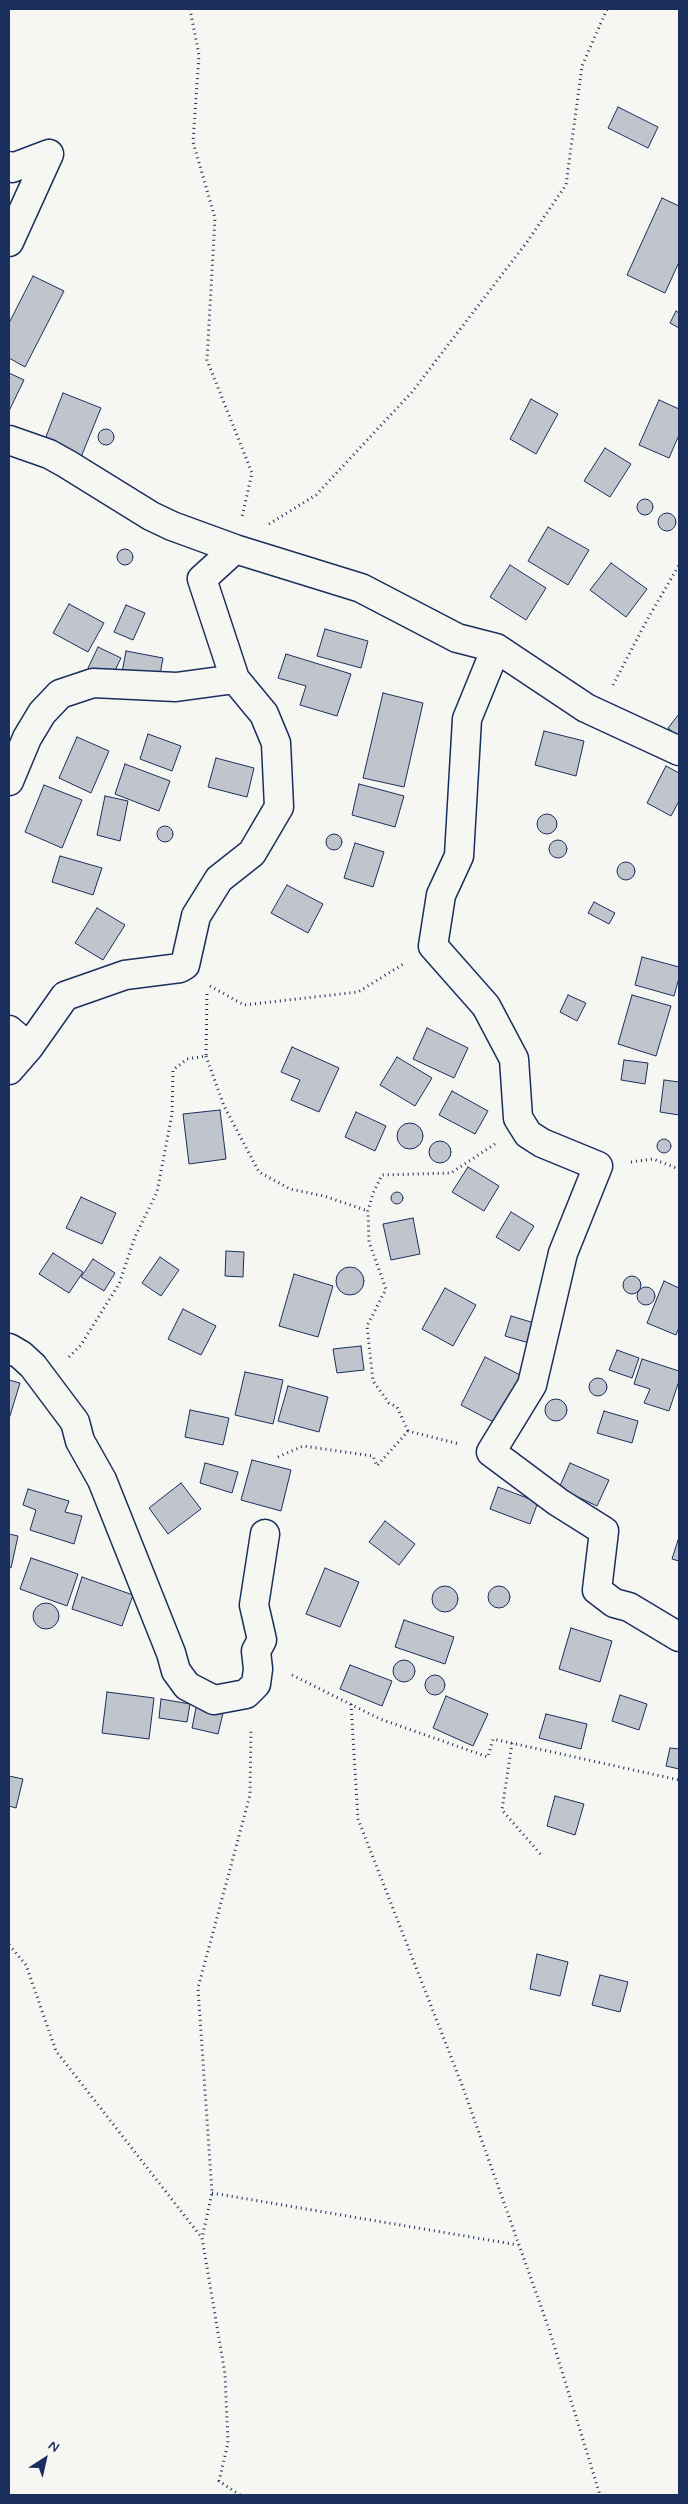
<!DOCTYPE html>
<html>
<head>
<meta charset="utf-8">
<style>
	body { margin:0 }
	#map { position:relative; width:688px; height:2504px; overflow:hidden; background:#f6f6f2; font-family:Mynerve,sans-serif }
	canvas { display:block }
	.frame { position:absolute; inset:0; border:10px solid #1b2f5e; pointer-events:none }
	.north { position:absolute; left:20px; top:2434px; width:50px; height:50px; -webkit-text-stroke:4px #f6f6f2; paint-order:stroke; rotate:35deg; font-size:14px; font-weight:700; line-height:20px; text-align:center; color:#1b2f5e }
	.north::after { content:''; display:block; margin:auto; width:18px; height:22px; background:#1b2f5e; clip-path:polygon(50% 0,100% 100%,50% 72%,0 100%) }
</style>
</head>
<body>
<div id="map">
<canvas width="688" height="2504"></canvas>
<div class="frame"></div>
<div class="north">N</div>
</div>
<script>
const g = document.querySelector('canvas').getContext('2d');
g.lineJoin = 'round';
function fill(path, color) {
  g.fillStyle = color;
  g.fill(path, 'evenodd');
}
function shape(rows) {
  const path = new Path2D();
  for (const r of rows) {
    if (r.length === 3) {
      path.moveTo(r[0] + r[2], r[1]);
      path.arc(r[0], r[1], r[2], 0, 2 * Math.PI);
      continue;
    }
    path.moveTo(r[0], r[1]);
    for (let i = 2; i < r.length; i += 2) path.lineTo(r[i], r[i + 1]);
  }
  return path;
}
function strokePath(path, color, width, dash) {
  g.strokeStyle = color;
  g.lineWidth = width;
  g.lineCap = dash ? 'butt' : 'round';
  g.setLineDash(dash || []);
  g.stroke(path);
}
const building = shape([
	[618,107,658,127,648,148,608,128,618,107],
	[662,198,679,206,679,262,665,293,627,275,662,198],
	[33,276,64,291,25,367,9,358,9,323,33,276],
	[676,311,679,313,679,328,670,323,676,311],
	[9,373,24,380,9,411,9,373],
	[63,393,101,408,79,462,42,447,63,393],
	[531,399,558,414,536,454,510,439,531,399],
	[659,400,679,409,679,435,669,458,639,445,659,400],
	[106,437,8],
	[605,448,631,464,610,497,584,481,605,448],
	[645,507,8],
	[667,522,9],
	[548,527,589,550,568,585,528,561,548,527],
	[125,557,8],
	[611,563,647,589,626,617,590,590,611,563],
	[510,565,546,588,526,620,490,597,510,565],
	[69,604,104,623,88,652,53,633,69,604],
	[126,605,145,613,133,640,114,632,126,605],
	[325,629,368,641,361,668,317,656,325,629],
	[98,647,121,658,111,679,88,668,98,647],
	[126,651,163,658,158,686,121,678,126,651],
	[286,654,351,674,337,716,300,705,306,686,278,678,286,654],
	[383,693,423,703,404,787,363,778,383,693],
	[679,714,679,737,668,728,679,714],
	[544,731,584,741,576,776,535,765,544,731],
	[148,734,181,746,172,771,140,759,148,734],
	[77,737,109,751,91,793,59,778,77,737],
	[216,758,254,768,247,797,208,787,216,758],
	[125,764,170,781,159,811,115,794,125,764],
	[666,766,679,773,679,801,671,816,647,803,666,766],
	[359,784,404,796,395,827,352,815,359,784],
	[44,785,82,800,62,848,25,832,44,785],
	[105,796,128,801,120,841,97,835,105,796],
	[547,824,10],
	[165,834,8],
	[334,842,8],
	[558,849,9],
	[355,843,384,852,373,887,344,878,355,843],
	[60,856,102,868,93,895,52,882,60,856],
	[626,871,9],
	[287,885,323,904,308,933,271,913,287,885],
	[594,902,615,913,609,924,588,913,594,902],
	[97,908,125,925,103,960,75,943,97,908],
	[642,957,679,967,679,978,674,996,635,985,642,957],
	[568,995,586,1003,577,1021,560,1012,568,995],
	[632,995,671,1006,656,1056,618,1044,632,995],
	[427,1028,468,1048,454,1078,413,1059,427,1028],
	[292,1047,339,1068,319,1112,291,1100,300,1080,281,1072,292,1047],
	[397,1057,432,1078,415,1106,380,1085,397,1057],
	[624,1060,648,1063,645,1084,621,1080,624,1060],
	[664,1080,679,1082,679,1115,660,1112,664,1080],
	[452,1091,488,1111,475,1134,439,1115,452,1091],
	[220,1110,226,1159,189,1164,183,1114,220,1110],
	[356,1112,386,1126,375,1151,345,1137,356,1112],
	[410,1136,13],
	[664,1146,7],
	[440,1152,11],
	[468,1167,499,1186,484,1211,452,1192,468,1167],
	[397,1198,6],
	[81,1197,116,1213,102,1244,66,1228,81,1197],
	[511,1212,534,1226,519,1251,496,1237,511,1212],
	[413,1218,420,1254,391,1260,383,1224,413,1218],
	[226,1251,244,1252,243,1277,225,1276,226,1251],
	[53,1253,83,1272,69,1293,39,1274,53,1253],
	[160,1257,179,1270,161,1296,142,1283,160,1257],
	[93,1259,115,1273,104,1291,81,1277,93,1259],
	[350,1281,14],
	[294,1274,333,1286,318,1337,279,1326,294,1274],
	[632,1285,9],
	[664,1281,679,1288,679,1327,676,1335,647,1323,664,1281],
	[646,1296,9],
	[445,1288,476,1305,453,1346,422,1329,445,1288],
	[183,1309,216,1326,201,1355,168,1339,183,1309],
	[511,1316,541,1325,536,1345,505,1336,511,1316],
	[361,1346,364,1370,337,1373,333,1349,361,1346],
	[617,1350,639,1358,632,1378,609,1370,617,1350],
	[485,1357,524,1377,499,1425,461,1405,485,1357],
	[642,1359,679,1371,679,1381,669,1411,644,1403,650,1389,634,1384,642,1359],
	[245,1372,283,1380,273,1424,235,1415,245,1372],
	[598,1387,9],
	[9,1380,20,1383,9,1419,9,1380],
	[288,1386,328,1397,319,1432,278,1421,288,1386],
	[556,1410,11],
	[190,1410,229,1418,223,1445,185,1437,190,1410],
	[604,1411,638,1421,632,1443,597,1433,604,1411],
	[252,1460,291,1470,281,1511,241,1500,252,1460],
	[205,1463,238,1472,232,1493,200,1483,205,1463],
	[570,1463,609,1480,597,1506,559,1488,570,1463],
	[181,1483,201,1509,168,1534,149,1508,181,1483],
	[498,1487,538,1502,530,1524,490,1509,498,1487],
	[28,1489,69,1501,65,1512,82,1516,74,1544,30,1530,36,1510,23,1505,28,1489],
	[385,1521,415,1544,399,1565,369,1542,385,1521],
	[9,1534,18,1536,11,1568,9,1567,9,1534],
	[679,1537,679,1561,672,1559,679,1537],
	[31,1558,78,1574,67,1606,20,1589,31,1558],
	[325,1568,359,1582,340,1627,306,1614,325,1568],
	[82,1577,133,1595,122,1626,72,1609,82,1577],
	[445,1599,13],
	[499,1597,11],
	[46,1616,13],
	[404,1620,454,1637,445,1664,395,1647,404,1620],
	[571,1628,612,1641,600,1682,559,1669,571,1628],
	[404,1671,11],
	[350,1665,392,1681,382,1706,340,1689,350,1665],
	[435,1685,10],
	[107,1692,154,1698,149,1739,102,1733,107,1692],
	[620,1695,647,1704,639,1730,612,1721,620,1695],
	[446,1696,488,1714,473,1746,433,1728,446,1696],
	[161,1699,190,1704,187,1722,159,1718,161,1699],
	[197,1703,224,1709,218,1734,192,1728,197,1703],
	[546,1714,587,1724,581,1749,539,1738,546,1714],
	[670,1748,679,1749,679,1769,666,1766,670,1748],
	[9,1776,23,1779,16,1808,9,1806,9,1776],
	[555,1796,584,1804,575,1835,547,1826,555,1796],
	[537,1954,568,1962,560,1996,530,1989,537,1954],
	[600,1975,628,1982,620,2012,592,2005,600,1975]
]);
fill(building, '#c0c4cd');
strokePath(building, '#1b2f5e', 1);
const minor = shape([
	[9,166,12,168,49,154],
	[9,242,49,154],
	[9,440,49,454,67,464,151,516,172,526,235,549,361,588,457,638,496,648,586,708,679,751],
	[496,648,467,719,459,856,441,895,433,946,486,1006,514,1059,518,1118,528,1134,542,1143,598,1166,563,1253,532,1385,491,1452,558,1502,604,1531,597,1590,614,1603,629,1607,679,1637],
	[9,781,27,738,42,713,60,694,93,683,176,687,235,679],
	[9,1030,29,1047],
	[9,1070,29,1047,65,996,125,975,180,968,185,965,196,916,219,879,252,853,279,807,276,743,264,714,235,679,202,579,235,549],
	[9,1348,21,1355,33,1366,75,1422,80,1441,102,1480,171,1653,176,1671,187,1686,214,1700,246,1694,256,1684,258,1669,256,1651,262,1640,254,1605,265,1534]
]);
strokePath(minor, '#1b2f5e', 31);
strokePath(shape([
	[190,9,199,55,193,142,215,218,207,360,252,473,242,517],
	[269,524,316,495,412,392,527,242,566,185,582,66,607,9],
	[613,685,647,620,679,565],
	[210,986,244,1005,358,992,405,963],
	[206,1056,224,1106,259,1172,290,1189,324,1196,368,1211],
	[631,1162,653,1159,679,1169],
	[69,1357,81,1345,119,1284,135,1237,157,1192,172,1114,173,1070,187,1059,206,1056,207,992],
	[408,1431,397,1407,389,1403,373,1381,367,1326,386,1289,369,1242,368,1211,373,1193,382,1175,451,1173,495,1144],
	[278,1457,303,1446,373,1456,377,1466,408,1431,459,1444],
	[292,1675,380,1719,488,1757,493,1739,679,1780],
	[351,1704,358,1819,462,2085,549,2329,600,2495],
	[512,1743,502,1810,543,1857],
	[9,1945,26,1965,56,2051,202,2238],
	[212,2193,518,2245],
	[240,2495,219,2481,228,2443,225,2374,202,2238,212,2193,198,1988,250,1795,251,1728]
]), '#1b2f5e', 3, [1, 4]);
strokePath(minor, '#f6f6f2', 28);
</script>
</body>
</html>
